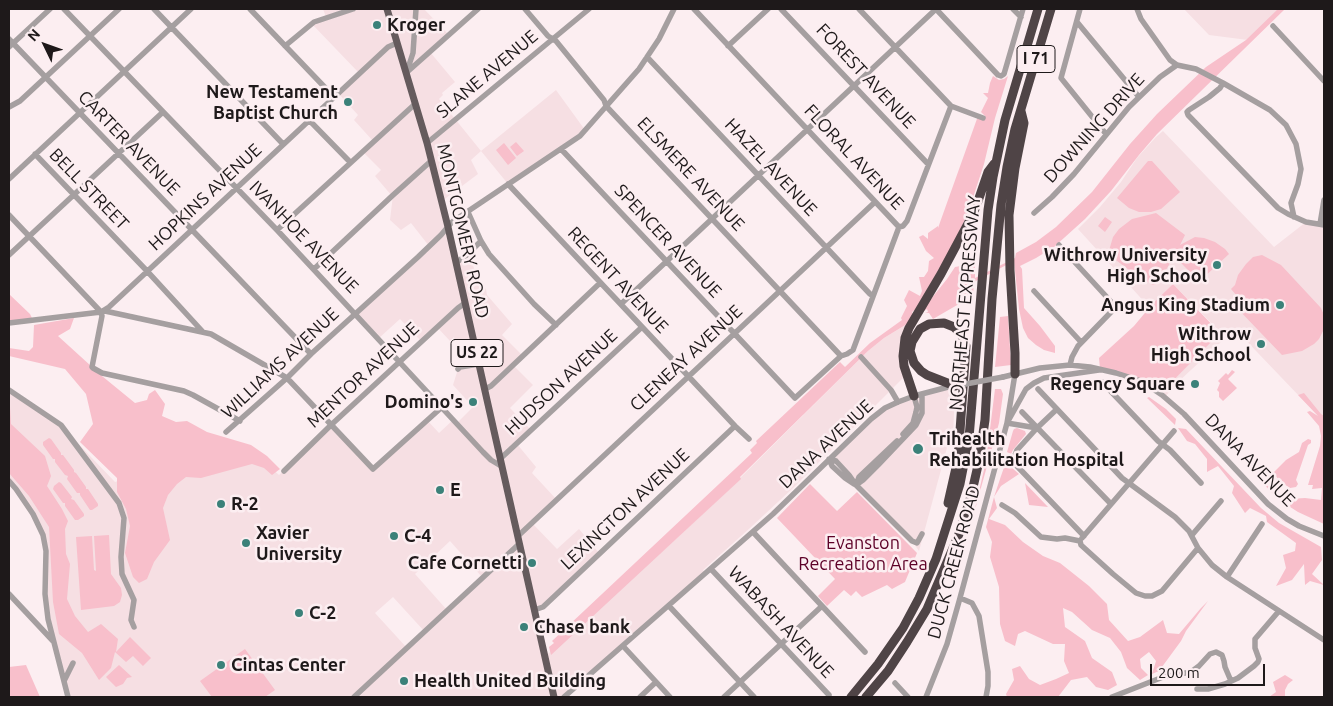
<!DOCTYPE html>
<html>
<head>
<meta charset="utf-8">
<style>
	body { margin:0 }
	#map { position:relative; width:1333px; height:706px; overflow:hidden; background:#fceef1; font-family:Ubuntu,sans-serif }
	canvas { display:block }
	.frame { position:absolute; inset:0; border:10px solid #1e191a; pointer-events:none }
	.north { position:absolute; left:20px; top:20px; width:50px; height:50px; -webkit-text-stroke:4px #fceef1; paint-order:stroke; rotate:312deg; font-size:14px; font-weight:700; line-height:20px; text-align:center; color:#1e191a }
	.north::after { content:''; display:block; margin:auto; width:18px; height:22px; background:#1e191a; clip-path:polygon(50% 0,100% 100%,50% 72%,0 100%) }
	.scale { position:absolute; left:1150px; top:664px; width:115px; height:22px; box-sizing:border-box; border:2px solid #1e191a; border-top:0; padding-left:6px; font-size:15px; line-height:18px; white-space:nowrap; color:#1e191a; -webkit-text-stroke:4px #fceef1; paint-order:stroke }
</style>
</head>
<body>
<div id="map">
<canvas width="1333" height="706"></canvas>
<div class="frame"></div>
<div class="north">N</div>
<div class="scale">200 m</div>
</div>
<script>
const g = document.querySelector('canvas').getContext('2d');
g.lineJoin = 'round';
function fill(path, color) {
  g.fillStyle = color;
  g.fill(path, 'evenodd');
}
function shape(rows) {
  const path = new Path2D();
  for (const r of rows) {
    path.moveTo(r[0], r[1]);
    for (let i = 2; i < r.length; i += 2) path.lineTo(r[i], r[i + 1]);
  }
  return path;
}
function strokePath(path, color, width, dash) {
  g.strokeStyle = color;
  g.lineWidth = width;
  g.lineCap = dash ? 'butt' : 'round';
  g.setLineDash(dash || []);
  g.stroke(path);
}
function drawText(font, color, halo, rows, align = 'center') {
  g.font = font + ' Ubuntu,sans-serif';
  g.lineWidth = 5;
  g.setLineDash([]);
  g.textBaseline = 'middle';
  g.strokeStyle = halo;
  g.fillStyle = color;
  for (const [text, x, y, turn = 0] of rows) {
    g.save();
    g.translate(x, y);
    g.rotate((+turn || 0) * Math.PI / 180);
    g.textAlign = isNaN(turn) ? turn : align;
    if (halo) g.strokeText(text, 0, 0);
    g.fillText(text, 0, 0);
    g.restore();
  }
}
fill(shape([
	[323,9,424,9,449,35,430,52,455,82,442,93,443,95,439,99,481,151,556,90,585,130,508,184,481,151,471,160,478,174,442,201,456,261,468,254,480,282,486,289,487,295,512,324,502,335,523,356,513,365,533,385,510,408,531,430,517,444,536,467,532,473,557,500,532,523,557,549,579,529,599,553,543,607,534,610,545,656,549,653,590,614,675,540,740,479,740,478,868,351,884,338,909,323,903,378,793,488,750,528,703,570,706,574,564,697,68,697,50,631,43,535,9,481,9,390,67,432,115,482,226,444,267,464,279,475,331,425,373,469,427,420,439,433,454,419,457,423,473,407,453,385,458,369,460,367,454,337,450,341,437,327,421,341,400,319,379,338,356,314,429,246,411,223,401,230,390,220,393,195,392,196,375,176,381,170,362,151,373,141,354,120,358,115,338,93,359,73,311,23,326,17],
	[450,541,482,577,447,610,415,574],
	[393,597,425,632,407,648,375,613],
	[1184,9,1280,9,1248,40,1209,35],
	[1163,131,1274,247,1306,222,1324,225,1324,422,1235,329,1177,383,1165,397,1160,394,1220,332,1173,284,1149,307,1078,229,1100,207,1121,182,1137,158,1156,137],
	[955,386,953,438,948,444,919,551,912,541,849,475,829,459,885,408]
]), '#f6dfe3');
fill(shape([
	[1278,9,1285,9,1157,134,1139,155,1111,191,1085,219,1054,247,1036,258,1020,266,1022,269,1024,308,1040,326,1055,346,1055,353,1044,350,1036,345,1028,338,1023,328,1019,309,1014,261,974,282,973,295,971,297,933,319,929,313,925,313,928,312,927,309,912,319,907,324,884,338,868,351,740,477,741,479,551,655,549,647,554,643,552,641,752,453,750,450,757,443,756,441,840,362,845,367,870,343,902,320,901,318,907,306,904,300,909,290,920,296,922,291,919,277,924,277,928,271,929,261,934,258,926,251,919,237,923,235,928,239,928,233,938,226,938,228,978,116,984,119,985,116,981,112,988,98,983,93,988,93,990,83,993,76,999,80,1004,79,1008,76,995,118,984,164,968,213,952,247,916,309,912,312,913,314,931,299,947,279,955,267,967,265,970,267,975,265,975,278,1015,258,1016,253,1036,242,1056,227,1092,192,1130,144,1157,114,1206,67,1246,40],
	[516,142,524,151,517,156,510,147],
	[504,143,516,158,508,165,496,150],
	[1148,161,1152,161,1180,192,1161,209,1151,212,1139,212,1129,208,1117,198],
	[1156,213,1185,235,1180,245,1195,237,1204,238,1215,242,1225,249,1229,254,1202,279,1200,277,1196,278,1174,256,1158,284,1153,285,1133,273,1108,254,1113,237,1119,229,1132,219],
	[1105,217,1112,222,1105,232,1098,226],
	[1262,255,1281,265,1321,308,1324,315,1323,318,1324,319,1324,329,1319,339,1314,344,1302,351,1282,355,1237,308,1243,303,1231,289,1235,285,1238,275,1246,264,1253,257],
	[1173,284,1220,333,1160,394,1151,387,1100,369,1099,358,1134,326,1149,308,1149,307],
	[9,294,30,314,33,320,9,323],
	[1008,316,1011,365,995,367,1000,317],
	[74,318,70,329,58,336,102,376,135,403,147,400,149,394,155,390,165,404,162,416,176,422,187,421,207,432,251,445,267,456,280,469,272,475,264,468,252,464,201,478,186,477,177,484,168,495,163,508,170,540,154,562,147,579,139,583,133,577,125,553,130,526,126,509,117,492,117,478,80,442,93,424,86,394,65,369,9,356,9,348,29,351,33,347,34,325],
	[1232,370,1235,372,1228,379,1237,388,1223,401,1219,397,1219,392,1217,390,1220,383,1218,381,1226,373,1228,375],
	[995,389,1001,389,1003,394,999,423,974,513,986,461],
	[1304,393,1321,414,1324,416,1324,524,1298,512,1287,505,1274,495,1256,476,1275,492,1289,499,1305,498,1321,500,1322,488,1312,489,1313,485,1308,485,1320,446,1321,436,1319,426,1307,412,1310,411,1318,416,1298,395],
	[1149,397,1166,409,1176,419,1175,425,1147,398],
	[9,406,10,407,11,424,45,456,51,476,47,486,62,509,68,521,65,529,66,554,70,564,67,599,75,616,88,632,101,624,118,639,116,652,130,637,151,658,143,666,133,656,126,662,115,652,111,668,99,680,82,653,59,634,53,602,49,527,29,496,9,473],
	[1017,428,1025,431,1026,434,1013,450,1011,454,1007,452,1013,431,1014,429],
	[1178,428,1186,429,1261,508,1279,523,1321,547,1322,560,1312,574,1324,585,1310,581,1305,585,1304,564,1292,580,1276,586,1286,568,1283,555,1295,551,1296,543,1267,522,1266,516,1250,508,1245,513,1232,493,1234,486,1218,466,1207,472,1207,459,1195,444,1187,441],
	[49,438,51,439,61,453,61,455,63,455,74,470,74,472,76,473,86,487,86,489,88,489,98,504,98,506,92,510,90,510,80,495,80,493,77,493,67,479,68,476,65,475,55,462,55,459,53,459,43,445,43,442],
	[1308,439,1311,440,1311,443,1308,445,1296,480,1298,484,1296,487,1290,488,1281,482,1273,473,1286,460,1299,452,1302,443],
	[1008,456,1011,467,1019,474,1001,486,994,497,997,508,989,519,1005,525,1023,542,1043,556,1060,563,1089,586,1107,604,1109,620,1128,641,1140,637,1163,620,1167,633,1179,634,1201,608,1208,601,1186,631,1181,641,1159,671,1152,674,1156,661,1149,652,1140,659,1141,668,1148,675,1140,680,1127,668,1121,652,1110,638,1092,630,1072,612,1063,608,1065,627,1085,641,1092,658,1112,672,1117,685,1108,690,1096,687,1087,677,1071,680,1058,697,1007,697,1006,694,1014,680,1012,669,1020,666,1029,679,1040,685,1056,679,1069,673,1064,661,1065,644,1053,644,1025,631,1018,634,1015,646,1005,641,1000,624,999,587,990,557,992,542,986,527,994,497,1001,476],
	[59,482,61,483,72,497,71,499,74,500,84,514,84,516,78,520,75,520,65,506,65,503,63,503,53,489,54,486],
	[1025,483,1048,507,1029,505],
	[810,484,837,511,857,492,917,553,905,582,892,589,887,585,862,597,856,591,851,596,844,590,827,606,818,596,835,579,777,518],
	[109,535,111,574,121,588,122,595,120,602,114,606,81,610,76,537,92,536,94,570,96,571,94,536],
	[245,649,275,690,265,697,212,697,200,681],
	[9,665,9,667,26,665,40,697,9,697],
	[119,665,132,677,127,678,123,684,116,687,106,677],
	[1285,675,1293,680,1288,684,1285,690,1285,697,1269,697,1276,692,1273,682]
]), '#f8bfcb');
strokePath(shape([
	[64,9,277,230,483,452,491,460,501,466],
	[154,9,283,144],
	[250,9,334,97],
	[525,9,548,36,556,41,604,100,606,106,841,356],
	[694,9,899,227],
	[781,9,928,164],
	[859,9,951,106,983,118],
	[936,9,998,75,1001,76,1004,74,1023,9],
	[1013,9,1021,17],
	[1080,9,1061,78,1106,134],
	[1137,9,1141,19,1170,60,1177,65,1196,69,1223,83,1270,110,1286,125,1296,144,1301,169,1298,184,1291,203,1294,217],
	[1077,22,1139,97],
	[1273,26,1324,81],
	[9,39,311,354],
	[285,46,314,22,353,9],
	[728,46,768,9],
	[9,47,50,9],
	[647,57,870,294,873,296],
	[407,71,413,53,416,9],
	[406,73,478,9],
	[1223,83,1220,88,1209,97,1189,110,1187,112,1188,115,1278,208,1288,214,1306,222,1324,225],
	[9,107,20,101,119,9],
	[309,120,350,162],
	[427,143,589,9],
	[561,149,795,398,841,356,847,354,853,350,899,227],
	[35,154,147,271,203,332],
	[9,179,191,9],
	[508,184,735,426,749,439],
	[468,212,481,241,489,254,534,304,556,325],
	[1034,213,1052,197,1074,174,1129,107,1160,77,1177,65],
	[9,215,101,312,102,316,92,367,93,368,102,373,184,391,193,395,240,421],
	[1320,224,1324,200],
	[899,227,903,226,907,221,951,106],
	[277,230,415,104],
	[1059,245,1115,306,1112,311,1078,346,1072,357,1070,365],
	[9,255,163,112],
	[457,262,468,254,481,241],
	[314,269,392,196,431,161],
	[1034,291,1081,342],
	[621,304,936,9],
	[101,312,105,311,211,334,287,378,373,469,442,407],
	[9,323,101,312,109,307,388,47,397,43],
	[861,357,891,390,898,402],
	[458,369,460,367,479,364],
	[1003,377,1040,368,1070,365,1090,367,1116,373,1141,381,1162,395,1184,414,1268,504,1287,519,1299,526,1324,536],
	[1102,382,1158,441,1170,450,1201,483],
	[485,389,491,386,600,283],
	[1038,389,1122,478,1175,517,1189,531,1198,548,1212,565,1227,577,1324,640],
	[9,390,61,425,119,503,124,518,121,557,122,574,134,600,131,620,134,627],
	[1057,409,1037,428,1017,450,1014,458,1016,465,1084,536],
	[1022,412,1111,504],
	[1037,428,1007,423,1026,389,1034,383,1044,378,1099,370],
	[226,432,287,378,311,354,418,257,441,235,452,222,580,136,639,69,659,39,674,9],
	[903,434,913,423,916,412,917,407,914,396],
	[500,459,642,327],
	[829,459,836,461,849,475,856,485,912,541,917,543,922,534],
	[829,459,832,466,845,478,854,484],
	[284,471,331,425,458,308,465,303],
	[9,481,16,489,33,514,43,535,46,551,45,594,48,619,68,697],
	[856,485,863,480,878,465,916,425,922,413,922,394],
	[856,485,859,477,897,441],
	[1002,505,1015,513,1041,537,1057,539,1065,538,1080,541],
	[753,532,865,652],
	[1192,535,1221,501],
	[518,536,875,202],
	[1082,538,1174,431],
	[1080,541,1081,545,1113,574,1136,593,1145,596,1152,596,1162,591,1198,548],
	[711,569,829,695],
	[1227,577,1262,524],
	[9,594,53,641],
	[960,598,972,603,979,616,988,672,988,686,986,697],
	[669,606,754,697],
	[534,610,543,607,735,426],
	[623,646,670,697],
	[64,681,73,663],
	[895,683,908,697],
	[1197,689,1208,689,1225,684,1238,678,1254,666,1258,662,1259,659,1255,648,1255,639,1279,611],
	[354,697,519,544],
	[564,697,773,514,871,419,885,408,898,402,914,396,952,386],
	[640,697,656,682],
	[724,697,822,606],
	[926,697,947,644,960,598,1007,423,1015,374],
	[1112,697,1163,677,1191,672,1199,666,1210,654,1216,652,1222,655,1224,661,1225,667,1231,681]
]), '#a59fa0', 5.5);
strokePath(shape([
	[387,9,427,143,448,227,554,697]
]), '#655b5d', 7);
strokePath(shape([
	[1015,374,1015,353,1010,270,1009,215,1015,168,1024,123,1021,111],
	[914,396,904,366,903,356,905,338,909,328,941,274,972,216,977,204,988,172,994,164],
	[948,503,958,459,966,346,961,334,954,327,944,323,929,324,920,329,912,342,910,351,914,363,921,371,927,375,955,386],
	[851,697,878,664,903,628,919,598,936,559,960,484,969,438,988,210,993,177,1005,120,1038,9],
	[866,697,888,671,907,642,927,609,959,534,971,496,979,461,985,420,992,299,1001,205,1007,167,1015,129,1051,9]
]), '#4f4446', 9);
strokePath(shape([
	[955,386,1003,377]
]), '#a59fa0', 5.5);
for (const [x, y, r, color] of [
	[377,25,5,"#3b8179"],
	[348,102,5,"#3b8179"],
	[1217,265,5,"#3b8179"],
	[1280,305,5,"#3b8179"],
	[1261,344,5,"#3b8179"],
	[1195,384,5,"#3b8179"],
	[473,402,5,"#3b8179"],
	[918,449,6,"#3b8179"],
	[440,490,5,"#3b8179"],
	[221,504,5,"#3b8179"],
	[394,536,5,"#3b8179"],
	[246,543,5,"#3b8179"],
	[532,563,5,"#3b8179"],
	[299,613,5,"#3b8179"],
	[524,627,5,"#3b8179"],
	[221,665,5,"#3b8179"],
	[404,681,5,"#3b8179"]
]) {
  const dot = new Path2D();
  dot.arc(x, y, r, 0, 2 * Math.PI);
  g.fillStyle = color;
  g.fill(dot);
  strokePath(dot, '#fceef1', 2);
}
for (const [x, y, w] of [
	[1036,59,38],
	[477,353,52]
]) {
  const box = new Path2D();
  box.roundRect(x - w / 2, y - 13.5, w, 27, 4);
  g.fillStyle = '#fceef1';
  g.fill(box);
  strokePath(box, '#1e191a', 1);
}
drawText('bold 16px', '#1e191a', null, [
	["I 71",1036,59],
	["US 22",477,353]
]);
drawText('bold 18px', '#1e191a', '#fceef1', [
	["Kroger",387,25],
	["New Testament",338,92,"right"],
	["Baptist Church",338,113,"right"],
	["Withrow University",1207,255,"right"],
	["High School",1207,276,"right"],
	["Angus King Stadium",1270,305,"right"],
	["Withrow",1251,334,"right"],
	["High School",1251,355,"right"],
	["Regency Square",1185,384,"right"],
	["Domino's",463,402,"right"],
	["Trihealth",929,439],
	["Rehabilitation Hospital",929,460],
	["E",450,490],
	["R-2",231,504],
	["Xavier",256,533],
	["University",256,554],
	["C-4",404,536],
	["Cafe Cornetti",522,563,"right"],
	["C-2",309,613],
	["Chase bank",534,627],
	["Cintas Center",231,665],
	["Health United Building",414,681]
], 'left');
drawText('18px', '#1e191a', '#fceef1', [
	["SLANE AVENUE",487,74,-40],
	["FOREST AVENUE",866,76,47],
	["DOWNING DRIVE",1094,128,-48],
	["CARTER AVENUE",129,143,46],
	["FLORAL AVENUE",854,157,47],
	["HAZEL AVENUE",771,167,47],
	["ELSMERE AVENUE",691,174,47],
	["BELL STREET",89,189,46],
	["HOPKINS AVENUE",205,197,-43],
	["MONTGOMERY ROAD",463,231,77],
	["IVANHOE AVENUE",304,237,46],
	["SPENCER AVENUE",668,241,47],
	["REGENT AVENUE",618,280,47],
	["NORTHEAST EXPRESSWAY",965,303,-85],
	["CLENEAY AVENUE",686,358,-43],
	["WILLIAMS AVENUE",280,363,-43],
	["MENTOR AVENUE",363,375,-43],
	["HUDSON AVENUE",561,382,-43],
	["DANA AVENUE",826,444,-43],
	["DANA AVENUE",1250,460,46],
	["LEXINGTON AVENUE",625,509,-43],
	["DUCK CREEK ROAD",954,562,-75],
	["WABASH AVENUE",781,622,47]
]);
drawText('18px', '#5d0027', '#fceef1', [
	["Evanston",863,543],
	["Recreation Area",863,564]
]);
</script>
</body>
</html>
